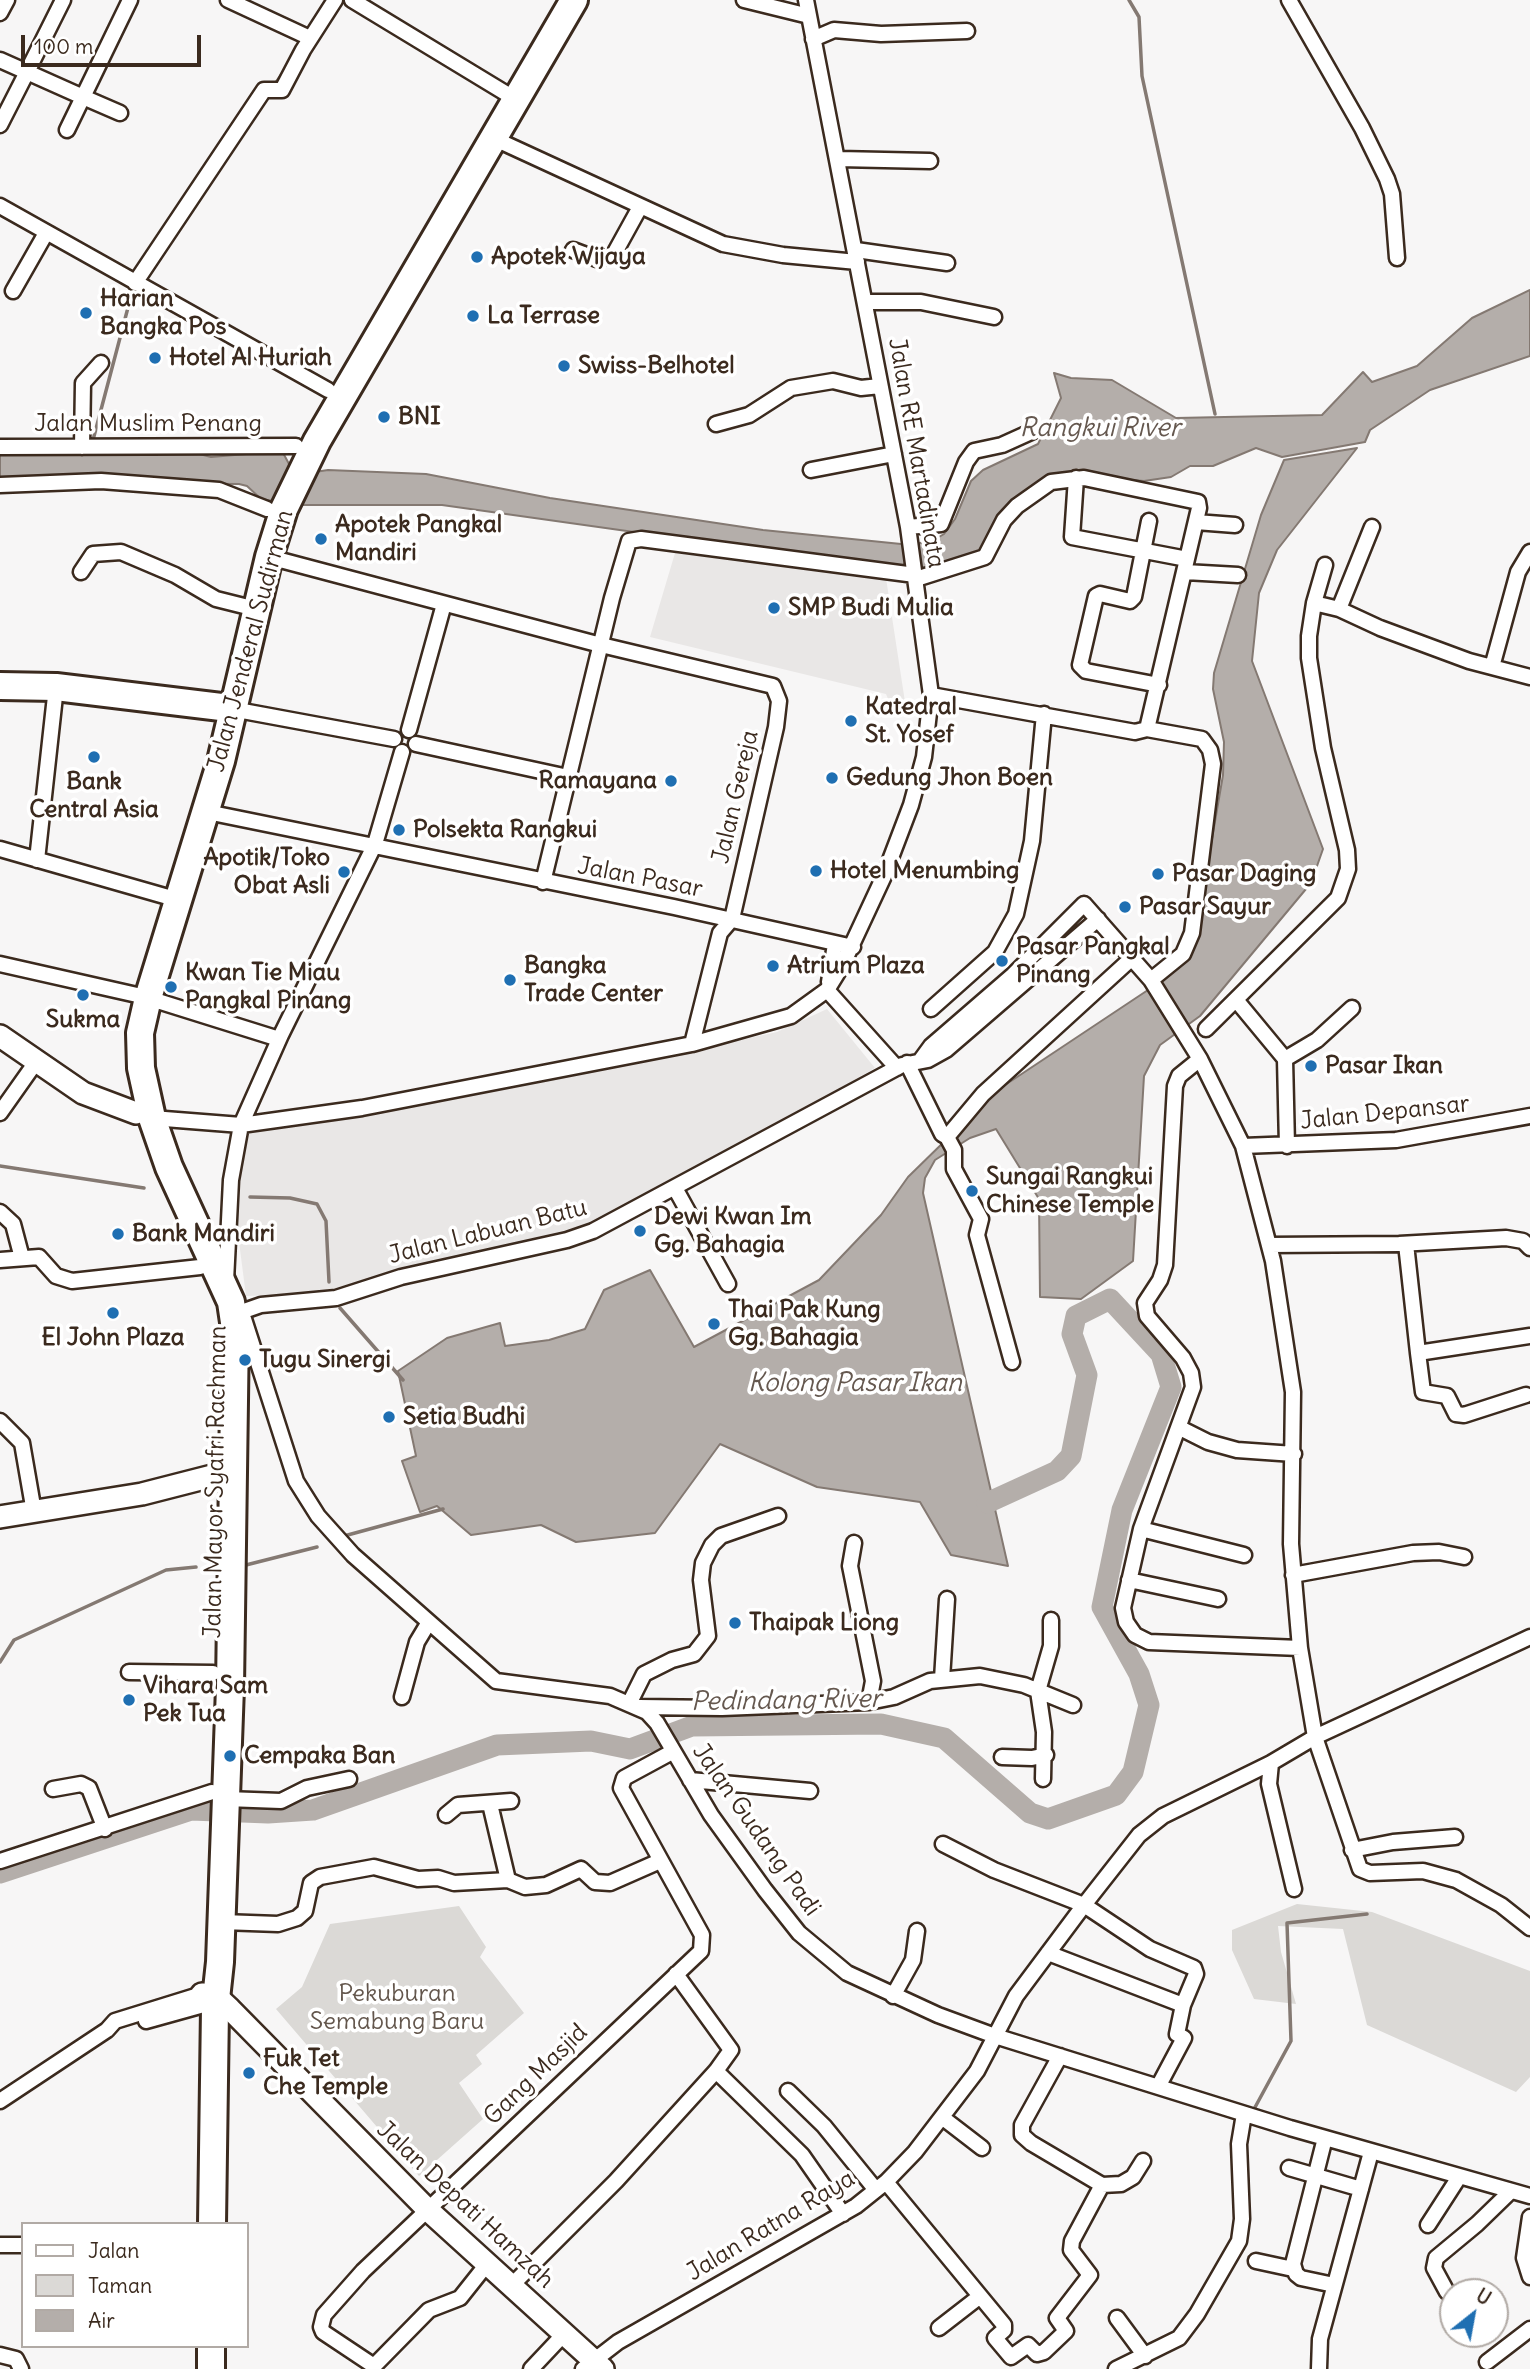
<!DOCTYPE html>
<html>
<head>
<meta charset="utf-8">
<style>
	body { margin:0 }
	#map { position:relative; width:1530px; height:2369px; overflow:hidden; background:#f7f6f6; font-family:Delius,sans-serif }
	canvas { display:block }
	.legend { position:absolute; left:21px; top:2222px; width:228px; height:126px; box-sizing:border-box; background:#fff; border:2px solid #b1aaa5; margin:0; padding:9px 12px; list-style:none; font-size:21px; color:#3b2a1e }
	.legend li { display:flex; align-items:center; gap:14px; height:35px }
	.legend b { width:35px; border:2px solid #b1aaa5 }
	.north { position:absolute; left:1439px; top:2278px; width:70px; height:70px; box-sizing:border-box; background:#fff; border:2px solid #b1aaa5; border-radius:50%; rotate:31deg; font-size:19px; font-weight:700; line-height:28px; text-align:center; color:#3b2a1e }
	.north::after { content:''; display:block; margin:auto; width:24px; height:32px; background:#1f6fb2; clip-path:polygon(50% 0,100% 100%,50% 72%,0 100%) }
	.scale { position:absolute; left:21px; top:35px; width:180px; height:32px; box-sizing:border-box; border:4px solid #3b2a1e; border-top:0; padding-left:9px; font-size:21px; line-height:24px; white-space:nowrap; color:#3b2a1e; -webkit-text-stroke:5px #fff; paint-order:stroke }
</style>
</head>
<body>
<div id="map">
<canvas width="1530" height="2369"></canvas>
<ul class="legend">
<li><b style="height:9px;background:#fff"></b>Jalan</li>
<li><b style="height:19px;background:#dbd9d6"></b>Taman</li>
<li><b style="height:19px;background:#b4aeaa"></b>Air</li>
</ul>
<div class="north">U</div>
<div class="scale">100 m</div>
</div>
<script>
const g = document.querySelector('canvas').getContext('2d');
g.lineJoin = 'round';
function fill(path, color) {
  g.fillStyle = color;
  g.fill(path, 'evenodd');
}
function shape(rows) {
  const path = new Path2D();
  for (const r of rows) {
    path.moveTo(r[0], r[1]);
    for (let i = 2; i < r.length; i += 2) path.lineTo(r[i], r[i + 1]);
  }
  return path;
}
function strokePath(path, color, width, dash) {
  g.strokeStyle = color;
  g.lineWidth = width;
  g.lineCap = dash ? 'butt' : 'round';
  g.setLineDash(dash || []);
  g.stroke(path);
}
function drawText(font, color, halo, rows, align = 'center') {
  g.font = font + ' Delius,sans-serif';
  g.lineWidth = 7;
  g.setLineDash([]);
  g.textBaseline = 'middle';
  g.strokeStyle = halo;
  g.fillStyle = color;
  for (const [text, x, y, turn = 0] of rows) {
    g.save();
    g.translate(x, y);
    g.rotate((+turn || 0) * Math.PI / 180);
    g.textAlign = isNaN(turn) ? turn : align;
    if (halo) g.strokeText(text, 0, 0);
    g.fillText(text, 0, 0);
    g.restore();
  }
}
fill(shape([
	[675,553,886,578,905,702,891,706,886,694,650,637],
	[827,1009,875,1068,713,1162,582,1226,312,1294,246,1296,234,1203,248,1131,644,1061,777,1032]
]), '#e9e7e6');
fill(shape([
	[1297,1904,1372,1912,1530,1971,1530,2077,1516,2092,1367,2025,1343,1929,1278,1926,1281,1952,1296,2004,1254,1999,1232,1950,1232,1930],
	[459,1906,486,1947,480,1957,524,2013,476,2055,482,2064,459,2083,483,2119,419,2176,276,2009,302,1987,330,1924]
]), '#dbd9d6');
const water = shape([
	[1530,290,1530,356,1430,390,1370,430,1365,442,1282,457,1256,448,1213,466,1190,466,1171,477,1144,481,1074,475,1054,478,976,554,938,565,904,570,442,505,297,505,261,499,247,486,239,484,0,482,0,453,188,451,211,457,282,451,295,475,328,470,426,474,550,498,763,530,911,545,934,540,944,534,955,519,971,481,983,470,1038,444,1061,398,1054,373,1071,378,1112,380,1176,418,1322,415,1363,372,1372,382,1417,366,1472,318,1530,290],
	[1357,448,1277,550,1259,593,1252,661,1323,849,1311,883,1200,1016,1160,1045,1144,1076,1133,1261,1081,1299,1040,1297,1039,1199,996,1129,970,1138,935,1160,925,1178,923,1193,1008,1566,951,1555,920,1502,817,1487,720,1444,655,1533,576,1542,541,1525,471,1535,437,1506,420,1512,402,1461,416,1456,398,1371,447,1338,500,1323,505,1346,549,1340,585,1329,604,1290,650,1270,694,1347,819,1280,881,1215,908,1177,996,1091,1160,982,1193,949,1223,775,1224,742,1213,689,1214,673,1261,515,1284,460,1357,448]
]);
fill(water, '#b4aeaa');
strokePath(water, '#847972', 2);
strokePath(shape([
	[1129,0,1139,17,1142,76,1215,414],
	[273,87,285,70],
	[93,440,130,300],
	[0,1166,144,1188],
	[250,1197,290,1198,317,1204,326,1221,329,1282],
	[340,1308,403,1380],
	[344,1536,443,1509],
	[242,1566,317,1547],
	[0,1662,14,1640,166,1570,196,1567],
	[1253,2111,1291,2041,1287,1923,1367,1914],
	[1133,2369,1184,2342]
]), '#847972', 3.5);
strokePath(shape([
	[0,1873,191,1810,268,1813,313,1810,497,1745,591,1741,630,1749,692,1726,881,1724,944,1738,1030,1813,1048,1819,1116,1795,1133,1772,1149,1705,1139,1674,1102,1607,1122,1510,1171,1387,1161,1354,1110,1299,1076,1316,1072,1334,1087,1375,1071,1456,1057,1471,987,1503]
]), '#b4aeaa', 21);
const street = shape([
	[228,0,310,38],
	[352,0,507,94],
	[744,0,809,16],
	[1289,0,1362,128,1387,179,1392,194,1397,258],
	[0,13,7,0],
	[813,39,834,30,881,34,967,31],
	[0,60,27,72,63,0],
	[0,125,27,72,83,97,130,0],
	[67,130,83,97,120,113],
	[495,139,723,244,783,255,857,262],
	[839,159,930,161],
	[0,206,328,390],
	[573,250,597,259,613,256,640,207],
	[856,250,947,263],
	[135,283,264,90,282,90,303,50,335,0],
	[13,291,46,233],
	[865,302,921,302,994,317],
	[716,424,749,415,791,388,833,381,861,388,880,386],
	[0,447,296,446],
	[82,447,83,383,101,363],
	[811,470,894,454],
	[1076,478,1072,537,1187,559],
	[0,485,101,481,219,490,267,509],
	[1149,521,1134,597,1130,601,1100,594,1096,596,1080,665,1086,671,1159,685],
	[1196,522,1235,525],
	[908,527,941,524,966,462,974,451,1002,445,1033,431],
	[269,557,597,644,773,686,779,701,776,727,732,919],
	[81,572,93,554,121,552,175,575,216,599,244,606],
	[1185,572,1238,575],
	[916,579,985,557,1004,520,1017,506,1051,482,1084,478,1198,502,1199,508,1147,729],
	[1314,603,1339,609,1380,628,1469,661,1530,677],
	[1339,609,1372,527],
	[1492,667,1518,572,1530,552],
	[931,695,1135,732,1147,729,1202,739,1210,750,1213,764,1192,933,1183,954,1151,980,1200,1059,1243,1146,1273,1261,1293,1392,1291,1544,1300,1648,1315,1737,1360,1869,1370,1873,1423,1871,1456,1880,1501,1905,1530,1928],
	[232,709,394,739],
	[409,730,444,604],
	[416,744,568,777],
	[207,812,674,907,853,947],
	[0,849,168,897],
	[37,860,56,687],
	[543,882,612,598,629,541,641,539,915,575],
	[0,964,137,995],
	[829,982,835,944],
	[827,990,897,1068],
	[148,998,279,1039],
	[1237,1001,1285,1059],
	[931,1009,995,952,1016,914,1032,841,1044,714],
	[1206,1029,1338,898,1348,869,1347,850,1323,748,1309,658,1309,636,1314,603,1325,565],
	[692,1044,720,933,732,919],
	[1200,1059,1179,1076,1175,1086,1165,1265,1160,1280,1145,1303,1147,1316,1183,1358,1191,1373,1193,1387,1141,1529,1123,1608,1126,1622,1135,1635,1149,1642,1300,1648],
	[920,1061,931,1046,1013,975,1084,904,1151,980],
	[907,1063,942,1134,947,1137,983,1094,1132,958],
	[0,1113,36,1062],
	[152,1118,241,1125,362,1108,692,1044,791,1016,827,990,843,964,884,876,911,805,924,757,931,695,908,527,806,0],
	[947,1137,954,1150,954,1169,981,1219,977,1235,1012,1362],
	[1243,1146,1396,1140,1530,1116],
	[1287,1146,1285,1059,1317,1040,1352,1008],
	[675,1188,728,1284],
	[0,1212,13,1224,22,1258],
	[1406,1244,1418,1353,1530,1336],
	[1269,1245,1399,1244,1506,1238,1523,1241,1530,1248],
	[0,1260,39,1257,56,1276,72,1281,200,1267],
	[226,1281,231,1180,241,1125,281,1035,375,844,402,752],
	[241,1312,261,1305,336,1298,401,1277,567,1240,593,1231,902,1065,928,1060,946,1050,1098,919],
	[243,1316,296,1481,318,1516,353,1555,496,1681,610,1696,647,1712,657,1723,711,1815,765,1890,799,1933,847,1973,938,2015,995,2036,1290,2128,1530,2196],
	[1418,1353,1423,1392,1447,1396,1456,1414,1464,1415,1526,1395],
	[0,1421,22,1443,34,1512],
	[1180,1428,1208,1442,1237,1450,1294,1454],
	[1141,1529,1244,1555],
	[854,1543,850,1566,873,1681,869,1702],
	[1293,1575,1413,1553,1439,1552,1464,1557],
	[1129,1580,1218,1599],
	[129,1672,213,1673],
	[942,1679,947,1599],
	[402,1697,417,1642,429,1622],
	[630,1702,644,1674,672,1660,694,1654,708,1636,701,1580,703,1563,712,1545,721,1536,778,1516],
	[639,1707,722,1708,869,1702,894,1697,930,1681,980,1676,1024,1685,1073,1705],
	[1002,1757,1032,1758,1046,1755],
	[1271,1763,1269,1784,1294,1889],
	[1043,1779,1044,1732,1038,1691,1051,1646,1051,1620],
	[690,1780,810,1791],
	[53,1789,81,1784,89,1788,105,1829],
	[226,1799,281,1801,307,1788,349,1779],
	[490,1804,508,1880],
	[446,1815,458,1805,511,1801],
	[943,1844,994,1870,1084,1905,1150,1949,1194,1968,1196,1974,1183,2005,1177,2034,1184,2038,1159,2085],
	[1352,1850,1393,1842,1455,1837],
	[0,1861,212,1792],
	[222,1922,278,1924,297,1918,305,1911,311,1883,320,1877,374,1867,418,1879,438,1878,454,1883,508,1880,525,1887,546,1885,581,1869,595,1882,610,1883,660,1861],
	[1048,1953,1183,2005],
	[893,1996,913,1960,917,1931],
	[146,2021,200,2006],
	[1060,2056,1022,2125,1022,2135,1031,2143,1102,2185,1121,2184,1133,2177,1143,2161],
	[716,2071,802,2155,843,2214],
	[788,2091,824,2126,876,2190],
	[0,2101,107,2030,115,2021,202,1994],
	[943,2118,982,2148],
	[1325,2138,1293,2264,1296,2274,1301,2278,1334,2285],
	[1289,2168,1361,2189],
	[886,2182,1004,2325,1004,2330,995,2338,1011,2357,1028,2345,1037,2354,1044,2352,1066,2331,1057,2318,1090,2275,1071,2250,1072,2241,1102,2185],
	[1530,2217,1524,2258,1530,2277],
	[1428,2225,1459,2177],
	[0,2245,23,2245],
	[1256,2261,1293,2269],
	[487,2264,460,2298,429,2310,376,2364,371,2364,323,2332,321,2327,324,2315,363,2271,701,1951,702,1935,621,1788,624,1778,672,1752],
	[511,2286,616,2181,716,2071,731,2050,676,1974],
	[1447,2292,1434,2268,1436,2258,1477,2224,1510,2192],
	[1117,2318,1145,2356],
	[939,2328,979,2297],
	[0,2355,16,2359,21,2369],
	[1487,2362,1530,2329],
	[531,2369,564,2334],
	[583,2369,618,2342,856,2206,886,2182,915,2152,977,2071,1016,1996,1084,1905,1139,1835,1163,1816,1271,1763,1315,1737,1530,1637],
	[1116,2369,1179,2338,1197,2314,1239,2241,1242,2219,1239,2144,1244,2114],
	[1319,2369,1320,2339,1371,2152]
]);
const secondary = shape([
	[0,1036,83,1093,136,1113],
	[0,1517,142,1494,220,1474],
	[202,1994,216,1996,230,2009,429,2211,603,2369]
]);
const highway = shape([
	[0,686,56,687,221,707],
	[212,2224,215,2008,220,1962,230,1687,235,1329,231,1302,169,1167,152,1118,141,1068,140,1033,148,998,221,761,269,557,284,509,317,441,574,0],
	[211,2369,211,2346]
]);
strokePath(street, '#3b2a1e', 19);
strokePath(secondary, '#3b2a1e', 26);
strokePath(highway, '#3b2a1e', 32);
strokePath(street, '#fff', 14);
strokePath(secondary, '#fff', 21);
strokePath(highway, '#fff', 26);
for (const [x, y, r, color] of [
	[477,257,7,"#1f6fb2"],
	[86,313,7,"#1f6fb2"],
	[473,316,7,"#1f6fb2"],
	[155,358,7,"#1f6fb2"],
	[564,366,7,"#1f6fb2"],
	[384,417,7,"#1f6fb2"],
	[321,539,7,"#1f6fb2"],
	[774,608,7,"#1f6fb2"],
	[851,721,7,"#1f6fb2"],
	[94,757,7,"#1f6fb2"],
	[832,778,7,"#1f6fb2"],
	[671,781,7,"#1f6fb2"],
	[399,830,7,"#1f6fb2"],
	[816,871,7,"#1f6fb2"],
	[344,872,7,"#1f6fb2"],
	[1158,874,7,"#1f6fb2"],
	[1125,907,7,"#1f6fb2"],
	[1002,961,7,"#1f6fb2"],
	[773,966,7,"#1f6fb2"],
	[510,980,7,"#1f6fb2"],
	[171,987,7,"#1f6fb2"],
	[83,995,7,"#1f6fb2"],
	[1311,1066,7,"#1f6fb2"],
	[972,1191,7,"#1f6fb2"],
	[640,1231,7,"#1f6fb2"],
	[118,1234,7,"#1f6fb2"],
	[113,1313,7,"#1f6fb2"],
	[714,1324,7,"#1f6fb2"],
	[245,1360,7,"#1f6fb2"],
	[389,1417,7,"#1f6fb2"],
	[735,1623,7,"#1f6fb2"],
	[129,1700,7,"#1f6fb2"],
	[230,1756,7,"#1f6fb2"],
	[249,2073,7,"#1f6fb2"]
]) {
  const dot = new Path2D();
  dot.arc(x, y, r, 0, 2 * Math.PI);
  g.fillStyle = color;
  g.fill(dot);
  strokePath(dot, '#fff', 2.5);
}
drawText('bold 24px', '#3b2a1e', '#fff', [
	["Apotek Wijaya",491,257],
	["Harian",100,299],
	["Bangka Pos",100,327],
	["La Terrase",487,316],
	["Hotel Al Huriah",169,358],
	["Swiss-Belhotel",578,366],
	["BNI",398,417],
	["Apotek Pangkal",335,525],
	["Mandiri",335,553],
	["SMP Budi Mulia",788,608],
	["Katedral",865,707],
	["St. Yosef",865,735],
	["Gedung Jhon Boen",846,778],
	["Ramayana",657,781,"right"],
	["Bank",94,782,"center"],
	["Central Asia",94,810,"center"],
	["Polsekta Rangkui",413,830],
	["Apotik/Toko",330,858,"right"],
	["Obat Asli",330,886,"right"],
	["Hotel Menumbing",830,871],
	["Pasar Daging",1172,874],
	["Pasar Sayur",1139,907],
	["Pasar Pangkal",1016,947],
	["Pinang",1016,975],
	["Bangka",524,966],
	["Trade Center",524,994],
	["Atrium Plaza",787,966],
	["Kwan Tie Miau",185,973],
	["Pangkal Pinang",185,1001],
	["Sukma",83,1020,"center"],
	["Pasar Ikan",1325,1066],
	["Sungai Rangkui",986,1177],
	["Chinese Temple",986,1205],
	["Dewi Kwan Im",654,1217],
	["Gg. Bahagia",654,1245],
	["Bank Mandiri",132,1234],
	["Thai Pak Kung",728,1310],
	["Gg. Bahagia",728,1338],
	["El John Plaza",113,1338,"center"],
	["Tugu Sinergi",259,1360],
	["Setia Budhi",403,1417],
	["Thaipak Liong",749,1623],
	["Vihara Sam",143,1686],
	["Pek Tua",143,1714],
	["Cempaka Ban",244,1756],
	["Fuk Tet",263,2059],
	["Che Temple",263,2087]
], 'left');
drawText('24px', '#3b2a1e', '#fff', [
	["Jalan Muslim Penang",148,424],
	["Jalan RE Martadinata",916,453,80],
	["Jalan Jenderal Sudirman",251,641,-75],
	["Jalan Gereja",736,797,-77],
	["Jalan Pasar",640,878,11],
	["Jalan Depansar",1385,1113,-6],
	["Jalan Labuan Batu",488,1232,-14],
	["Jalan Mayor Syafri Rachman",216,1482,-89],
	["Jalan Gudang Padi",756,1830,55],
	["Gang Masjid",536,2075,-44],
	["Jalan Depati Hamzah",465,2205,43],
	["Jalan Ratna Raya",771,2226,-31]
]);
drawText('24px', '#63564c', '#fff', [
	["Pekuburan",397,1994],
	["Semabung Baru",397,2022]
]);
drawText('italic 26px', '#65584f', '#fff', [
	["Rangkui River",1100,429],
	["Kolong Pasar Ikan",855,1384],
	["Pedindang River",786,1701,-1]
]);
</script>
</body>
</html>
